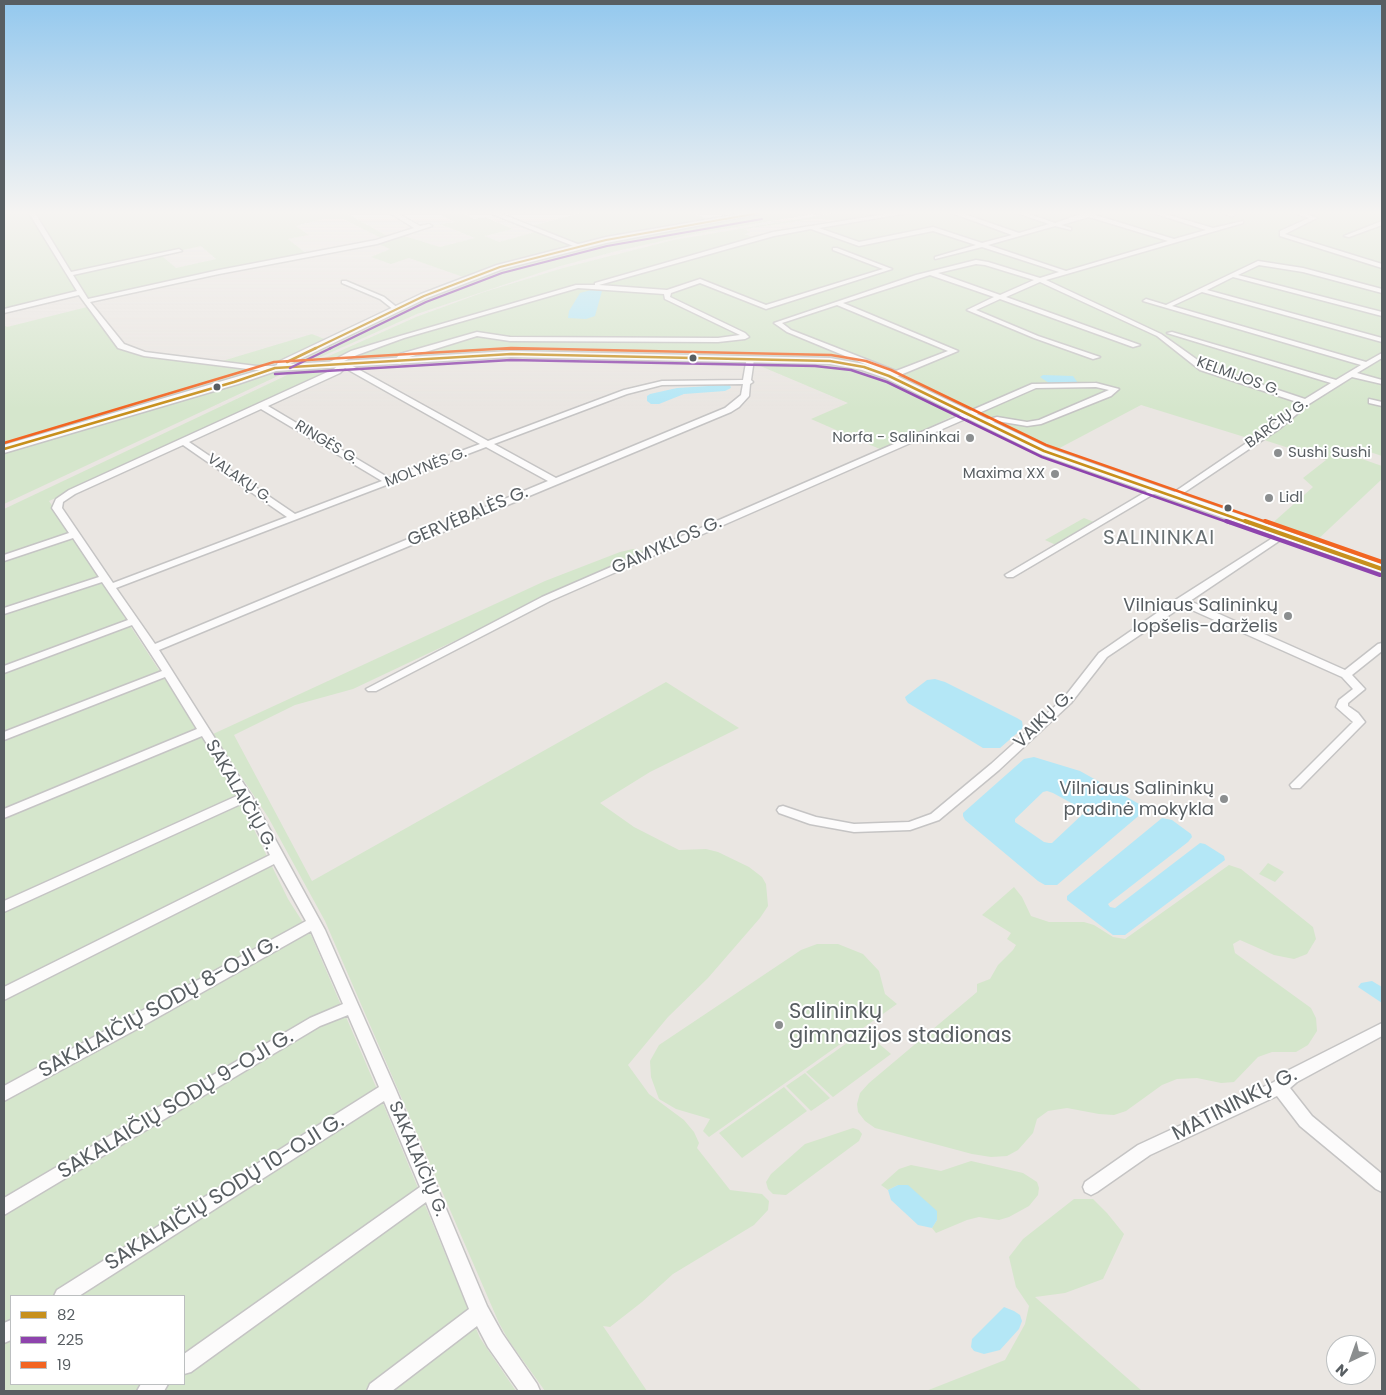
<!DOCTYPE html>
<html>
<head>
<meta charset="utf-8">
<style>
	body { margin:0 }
	#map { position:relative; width:1386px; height:1395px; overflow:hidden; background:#eae6e2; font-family:Poppins,sans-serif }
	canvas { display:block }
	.frame { position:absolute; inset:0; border:5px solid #585e62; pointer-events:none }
	.legend { position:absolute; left:10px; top:1295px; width:175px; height:90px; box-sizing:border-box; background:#fff; border:1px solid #bcbfc0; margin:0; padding:6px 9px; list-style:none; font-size:15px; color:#585e62 }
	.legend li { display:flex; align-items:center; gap:10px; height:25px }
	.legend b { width:25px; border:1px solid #bcbfc0 }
	.north { position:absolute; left:1326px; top:1335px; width:50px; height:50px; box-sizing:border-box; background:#fff; border:1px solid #bcbfc0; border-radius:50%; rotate:222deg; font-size:14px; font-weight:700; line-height:20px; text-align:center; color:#585e62 }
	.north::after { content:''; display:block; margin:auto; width:18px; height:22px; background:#8b8e8f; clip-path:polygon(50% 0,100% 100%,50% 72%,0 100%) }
</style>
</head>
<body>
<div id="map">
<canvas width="1386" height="1395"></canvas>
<div class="frame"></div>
<ul class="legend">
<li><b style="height:6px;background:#c7901d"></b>82</li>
<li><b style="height:6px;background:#8e44ad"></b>225</li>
<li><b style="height:6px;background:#f26522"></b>19</li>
</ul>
<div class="north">N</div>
</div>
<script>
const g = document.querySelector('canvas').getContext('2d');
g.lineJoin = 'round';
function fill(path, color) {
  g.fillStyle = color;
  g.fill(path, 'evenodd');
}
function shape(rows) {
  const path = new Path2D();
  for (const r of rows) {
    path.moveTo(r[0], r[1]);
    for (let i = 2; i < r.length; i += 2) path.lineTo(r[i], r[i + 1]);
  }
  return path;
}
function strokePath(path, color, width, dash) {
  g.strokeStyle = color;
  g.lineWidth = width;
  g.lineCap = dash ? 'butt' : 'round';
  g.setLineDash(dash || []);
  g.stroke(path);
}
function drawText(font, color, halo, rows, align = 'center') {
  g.font = font + ' Poppins,sans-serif';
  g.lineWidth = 4;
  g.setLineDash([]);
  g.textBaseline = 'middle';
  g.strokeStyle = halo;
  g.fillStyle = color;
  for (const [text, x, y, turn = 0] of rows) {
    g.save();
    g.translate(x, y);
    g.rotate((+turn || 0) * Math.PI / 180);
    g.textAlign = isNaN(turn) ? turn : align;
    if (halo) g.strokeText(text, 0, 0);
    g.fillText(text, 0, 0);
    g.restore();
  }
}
fill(shape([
	[4,213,29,213,78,292,4,310],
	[34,213,346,213,389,237,383,239,343,219,323,219,296,226,309,235,288,239,307,254,89,299],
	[201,246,216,259,176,268,161,255],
	[438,213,463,213,474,219,485,217,513,229,485,236,499,242,542,230,531,226,581,213,692,213,712,221,646,231,466,278,409,258,391,264,371,257,390,249,376,243,401,235,440,247,475,238,440,224,454,222],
	[767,213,819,213,694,234,617,251,557,267,417,314,305,364,292,362,439,292,492,272,637,235],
	[834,213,1382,213,1382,456,1352,446,1342,452,1382,466,1382,479,1314,543,1268,527,1313,487,1303,478,1326,460,1261,439,1251,439,1141,405,1052,452,871,368,798,358,490,352,358,363,311,364,416,317,484,292,563,268,673,240],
	[814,219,845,221,755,238,745,234,751,232,744,229],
	[87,307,111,340,124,350,139,355,259,371,193,392,4,447,4,325,7,327],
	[312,334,327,340,280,363,260,366,219,362],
	[746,360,825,362,862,369,886,378,957,414,882,450,811,419,848,403],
	[295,368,4,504,4,451,192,398,273,372],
	[302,368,335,369,49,501,196,727,238,797,288,899,311,935,382,1101,480,1338,516,1391,4,1391,4,509],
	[11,1296,184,1296,184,1384,11,1384],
	[1084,518,1094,522,1056,545,1045,540],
	[633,549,645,551,353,689,295,705,234,735,312,881,666,682,739,728,650,772,600,803,634,827,679,850,706,849,718,852,749,867,762,877,766,884,768,906,760,918,708,978,668,1017,628,1065,649,1094,684,1120,694,1132,699,1143,697,1148,730,1190,762,1194,769,1201,768,1210,754,1225,673,1274,642,1302,610,1327,603,1326,647,1391,545,1391,509,1341,499,1323,325,921,268,817,213,734,545,581,620,552],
	[1268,863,1284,872,1275,882,1259,874],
	[1229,865,1241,869,1313,927,1316,939,1307,954,1294,959,1274,955,1240,940,1233,944,1235,953,1311,1008,1316,1018,1317,1031,1308,1045,1296,1052,1272,1052,1258,1057,1234,1082,1221,1083,1197,1078,1177,1079,1162,1085,1126,1111,1114,1115,1099,1114,1067,1108,1048,1111,1037,1119,1033,1133,1018,1150,1007,1156,991,1157,972,1154,875,1128,865,1121,858,1112,857,1104,860,1093,869,1083,977,992,977,984,990,979,998,965,1013,950,1016,945,1007,939,1011,933,982,915,1014,887,1022,897,1031,916,1049,922,1084,922,1094,925,1113,937,1125,939],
	[817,944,838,944,863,954,879,971,885,994,897,1004,709,1137,703,1131,710,1119,676,1109,659,1099,651,1077,650,1061,659,1045,801,950],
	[864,1031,891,1054,833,1097,806,1072],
	[805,1073,830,1098,811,1111,786,1086],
	[784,1087,807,1111,742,1158,719,1133],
	[853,1128,859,1130,862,1134,859,1141,786,1195,773,1194,768,1189,766,1182,771,1174,805,1144],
	[971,1161,1023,1173,1037,1182,1039,1188,1038,1195,1029,1206,1009,1217,999,1220,979,1217,967,1220,936,1233,932,1228,937,1220,898,1185,888,1190,881,1185,899,1169,911,1165,941,1171],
	[1074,1199,1093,1199,1107,1213,1124,1234,1103,1279,1065,1293,1035,1297,1142,1391,926,1391,1005,1360,1025,1324,1029,1306,1016,1287,1009,1257,1023,1239]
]), '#d5e6cc');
fill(shape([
	[591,290,602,291,595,316,586,319,568,318,569,311,580,293],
	[1043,375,1073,376,1078,383,1049,383,1040,377],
	[724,385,730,385,731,388,725,391,684,394,659,404,651,404,647,401,647,396,650,394,677,388],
	[935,679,945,682,1017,718,1022,721,1023,728,1000,748,983,748,908,703,906,700,905,697,927,680],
	[1034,757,1080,771,1141,805,1143,809,1142,813,1057,885,1045,885,1038,881,965,820,963,816,963,813,1024,759],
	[1047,791,1053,793,1086,811,1052,843,1049,843,1044,842,1015,822,1015,819,1043,792],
	[1162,818,1172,820,1191,834,1192,837,1188,842,1108,904,1110,907,1115,908,1200,843,1205,844,1224,856,1225,860,1125,935,1113,935,1067,900,1067,896],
	[1372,981,1382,987,1382,1003,1358,987,1361,983],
	[898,1185,908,1185,937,1211,937,1220,932,1228,918,1225,891,1200,888,1190],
	[1004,1307,1014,1311,1020,1315,1022,1321,1019,1329,1000,1350,984,1354,974,1351,971,1347,972,1339]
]), '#b4e7f6');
const minor = shape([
	[29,213,35,213,71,272,179,249,182,251,73,275,88,299,219,270,376,240,414,228,390,213,397,213,420,226,429,224,432,226,377,244,219,274,90,302,124,344,145,352,256,366,275,366,279,368,275,370,256,370,144,356,118,348,79,295,4,313,4,309,77,291,29,213],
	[499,213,580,245,581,246,576,247,492,214,499,213],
	[892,213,908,213,819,228,859,242,933,227,982,243,1012,235,952,213,961,213,1019,233,1049,224,1017,213,1026,213,1055,223,1084,213,1097,213,1095,215,1174,239,1206,230,1153,213,1162,213,1213,228,1243,221,1243,223,1046,280,1161,334,1206,366,1305,399,1331,383,1167,333,1172,332,1336,380,1361,365,1143,301,1146,299,1166,305,1258,261,1303,268,1382,289,1382,293,1303,272,1259,265,1238,275,1382,312,1382,316,1233,277,1207,290,1382,338,1382,342,1202,292,1172,306,1366,362,1382,353,1382,358,1357,373,1382,380,1382,384,1352,377,1309,404,1279,429,1173,500,1169,497,1170,495,1273,425,1300,403,1200,370,1157,336,1040,282,1006,297,1140,345,1133,347,1000,299,976,310,1038,336,1100,357,1093,359,1034,338,967,310,994,297,930,275,843,303,958,351,893,378,887,378,886,376,889,374,787,332,774,323,916,275,976,260,988,262,1040,278,1059,272,982,247,935,259,935,257,976,245,933,231,859,246,811,229,774,236,599,285,667,290,700,279,766,305,883,269,833,250,833,248,837,248,892,269,766,309,700,283,671,293,670,297,745,333,749,337,745,339,718,342,510,341,477,336,406,358,400,364,393,362,400,354,477,332,510,337,718,338,740,335,665,299,664,294,578,288,404,338,357,355,329,368,322,366,351,351,400,336,576,285,595,285,595,283,773,232,892,213],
	[1089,217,1168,241,1066,271,988,245,1055,226,1071,230,1071,228,1061,225,1089,217],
	[976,264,985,265,1034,280,1000,295,938,273,976,264],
	[837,305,948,351,896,371,791,330,782,323,837,305],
	[1223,213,1233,213,1235,215,1232,217,1223,213],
	[1294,213,1304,213,1317,218,1285,234,1382,264,1382,268,1280,236,1280,231,1309,218,1294,213],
	[1382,221,1382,225,1349,237,1344,236,1382,221],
	[342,281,346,281,384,297,399,309,394,310,380,299,342,283,342,281],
	[747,357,754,359,751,380,753,382,750,384,749,396,739,407,731,412,159,650,252,797,325,930,396,1090,487,1306,502,1333,537,1384,540,1391,519,1391,488,1347,477,1326,392,1391,367,1391,370,1384,469,1309,426,1202,191,1372,184,1374,184,1354,420,1187,384,1101,79,1296,54,1296,57,1290,379,1087,348,1015,320,1026,4,1215,4,1198,310,1018,343,1004,311,931,137,1029,4,1101,4,1086,306,921,274,864,4,1000,4,987,270,855,243,803,4,912,4,901,239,795,202,736,4,818,4,809,197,729,165,677,4,740,4,732,162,671,132,625,4,673,4,666,128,620,102,582,4,614,4,608,99,577,73,538,4,561,4,555,69,533,52,508,56,499,69,490,334,369,341,363,347,363,488,441,624,390,662,381,743,380,747,357],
	[345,368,480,444,389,478,268,406,340,373,345,368],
	[743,384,741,395,725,408,556,478,494,444,627,394,662,385,743,384],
	[261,409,382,481,295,514,189,442,261,409],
	[183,445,287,517,113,583,62,508,63,502,75,494,183,445],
	[486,447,548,481,155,644,116,588,486,447],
	[1096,383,1119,389,1111,396,1041,424,1027,426,997,421,981,424,977,422,997,417,1027,422,1039,420,1109,390,1096,387,1036,388,550,601,376,691,368,691,366,689,542,597,1032,384,1096,383],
	[1369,399,1382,402,1382,406,1369,403,1369,399],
	[1154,487,1157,488,1157,492,1013,577,1007,577,1005,575,1154,487],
	[1282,532,1285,533,1285,537,1190,601,1345,670,1378,644,1382,643,1382,651,1352,675,1365,689,1348,703,1348,706,1358,713,1365,722,1300,788,1292,788,1290,785,1353,722,1336,707,1339,700,1353,689,1342,677,1183,606,1107,657,1071,703,999,770,939,820,910,830,854,832,810,824,779,813,777,810,779,807,783,806,816,817,854,824,909,822,931,814,991,764,1063,699,1099,653,1177,599,1282,532],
	[1382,1023,1382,1036,1297,1082,1290,1088,1312,1116,1382,1174,1382,1192,1376,1189,1300,1126,1277,1096,1150,1155,1097,1192,1091,1195,1085,1192,1083,1187,1085,1182,1138,1145,1274,1082,1285,1072,1382,1023],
	[11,1320,11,1340,4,1343,4,1323,11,1320],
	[141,1384,168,1384,164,1391,137,1391,141,1384]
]);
const secondary = shape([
	[745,213,765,213,606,243,503,269,427,298,290,364,511,351,830,358,864,364,893,374,1048,448,1382,564,1382,573,1040,454,885,378,862,370,830,364,511,357,276,371,238,384,4,453,4,445,277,365,278,362,421,294,497,265,606,237,745,213]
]);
strokePath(minor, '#c5c4c4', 3);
strokePath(secondary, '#c6c5c5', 3);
fill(minor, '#fcfbfb');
fill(secondary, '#fcfbfb');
strokePath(shape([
	[314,349,424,296,500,267,606,240,759,213]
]), '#c7901d', 2);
strokePath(shape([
	[287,362,316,348],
	[4,449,234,382,275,368,511,354,830,361,864,367,889,376,1044,451,1249,523]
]), '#c7901d', 2.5);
strokePath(shape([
	[1245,521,1382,569]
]), '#c7901d', 4);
strokePath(shape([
	[329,349,426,302,502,273,607,246,762,219]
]), '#8e44ad', 2);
strokePath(shape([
	[290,368,331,348],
	[275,374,511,360,815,366,851,370,887,382,1042,457,1230,523]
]), '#8e44ad', 2.5);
strokePath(shape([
	[1226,521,1380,575]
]), '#8e44ad', 4);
strokePath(shape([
	[490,349,567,349]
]), '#f26522', 2);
strokePath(shape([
	[4,443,274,362,511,348,831,355,866,361,891,370,1046,445,1269,523]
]), '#f26522', 2.5);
strokePath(shape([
	[1265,521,1382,562]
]), '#f26522', 4);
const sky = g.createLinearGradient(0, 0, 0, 409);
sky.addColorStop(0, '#93c8ee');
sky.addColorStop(0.52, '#f6f4f2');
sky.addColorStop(1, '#f6f4f200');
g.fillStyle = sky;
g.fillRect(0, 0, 1386, 409);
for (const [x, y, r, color] of [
	[693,358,4.5,"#585e62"],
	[217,387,4.5,"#585e62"],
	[970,438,5,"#8b8e8f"],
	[1278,453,5,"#8b8e8f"],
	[1055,474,5,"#8b8e8f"],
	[1269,498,5,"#8b8e8f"],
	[1228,508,4.5,"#585e62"],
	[1288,616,5,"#8b8e8f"],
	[1224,799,5,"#8b8e8f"],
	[779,1025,5,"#8b8e8f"]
]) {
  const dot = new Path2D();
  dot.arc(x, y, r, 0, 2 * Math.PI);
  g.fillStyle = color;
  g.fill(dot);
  strokePath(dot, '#fff', 2);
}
drawText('15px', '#585e62', '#fff', [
	["KELMIJOS G.",1238,377,20],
	["BARČIŲ G.",1277,424,-36],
	["RINGĖS G.",326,443,31],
	["MOLYNĖS G.",426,468,-21],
	["VALAKŲ G.",239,479,35]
]);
drawText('15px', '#585e62', '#fff', [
	["Norfa - Salininkai",960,438],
	["Sushi Sushi",1288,453,"left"],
	["Maxima XX",1045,474],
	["Lidl",1279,498,"left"]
], 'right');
drawText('18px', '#585e62', '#fff', [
	["GERVĖBALĖS G.",468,517,-23],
	["GAMYKLOS G.",667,546,-24],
	["VAIKŲ G.",1044,720,-44],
	["SAKALAIČIŲ G.",240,795,60],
	["SAKALAIČIŲ G.",417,1159,67]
]);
drawText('18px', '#585e62', '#fff', [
	["Vilniaus Salininkų",1278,606],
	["lopšelis-darželis",1278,627],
	["Vilniaus Salininkų",1214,789],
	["pradinė mokykla",1214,810]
], 'right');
g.letterSpacing = '1px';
drawText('20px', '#697174', '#fff', [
	["SALININKAI",1159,539]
]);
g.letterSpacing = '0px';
drawText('21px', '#585e62', '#fff', [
	["SAKALAIČIŲ SODŲ 8-OJI G.",159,1008,-29],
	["SAKALAIČIŲ SODŲ 9-OJI G.",176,1105,-31],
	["MATININKŲ G.",1235,1105,-27],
	["SAKALAIČIŲ SODŲ 10-OJI G.",225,1193,-32]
]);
drawText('21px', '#585e62', '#fff', [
	["Salininkų",789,1013],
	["gimnazijos stadionas",789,1037]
], 'left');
</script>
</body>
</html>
